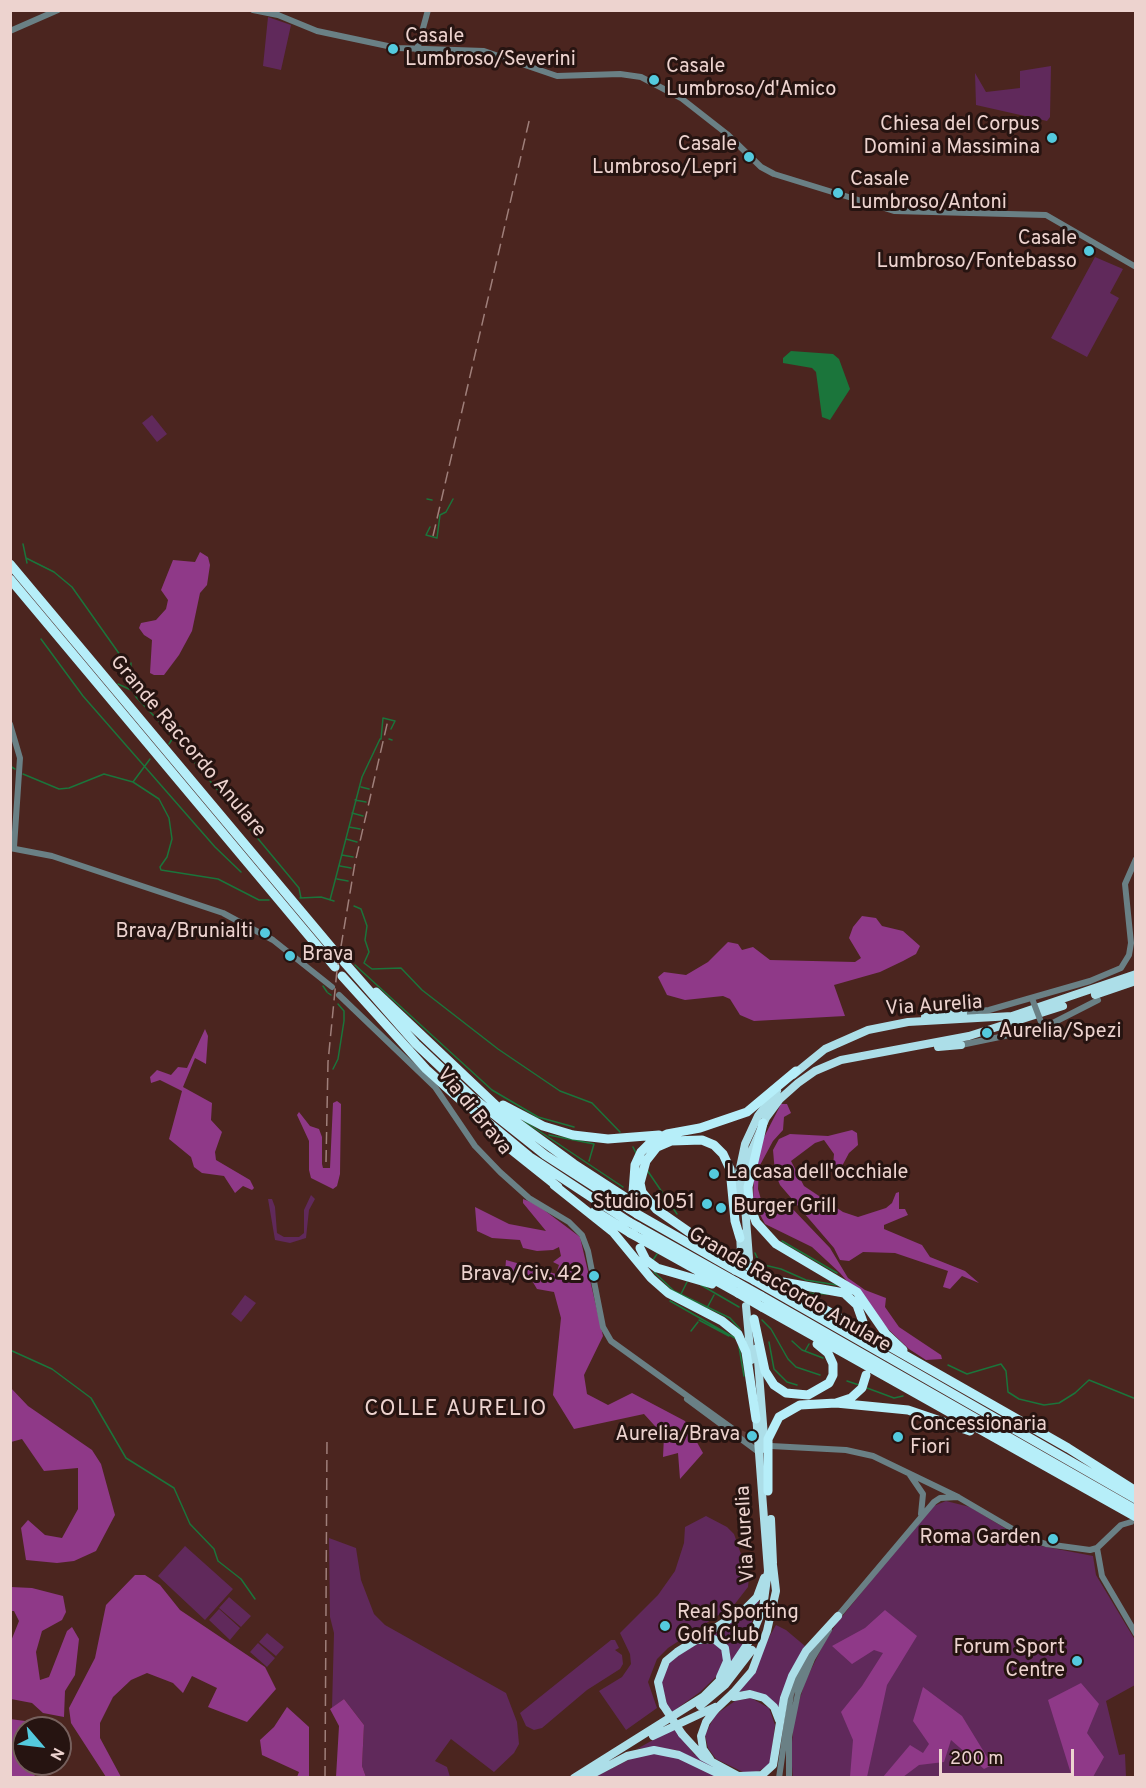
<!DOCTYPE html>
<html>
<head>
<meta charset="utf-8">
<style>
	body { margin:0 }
	#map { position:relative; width:1146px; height:1788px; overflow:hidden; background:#4b251f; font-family:Overpass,sans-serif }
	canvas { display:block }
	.frame { position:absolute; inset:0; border:12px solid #edd3cf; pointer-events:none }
	.north { position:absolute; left:12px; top:1716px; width:60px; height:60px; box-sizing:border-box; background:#261411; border:2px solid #76605d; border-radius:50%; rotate:118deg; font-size:16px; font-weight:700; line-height:24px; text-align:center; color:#edd3cf }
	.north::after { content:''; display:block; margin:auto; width:21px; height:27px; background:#54cade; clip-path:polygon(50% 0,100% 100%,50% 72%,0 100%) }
	.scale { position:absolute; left:939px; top:1749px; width:135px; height:27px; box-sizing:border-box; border:3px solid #edd3cf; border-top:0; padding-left:8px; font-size:18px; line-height:21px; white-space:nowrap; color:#edd3cf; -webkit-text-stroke:4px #261411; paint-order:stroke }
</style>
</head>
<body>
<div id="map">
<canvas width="1146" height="1788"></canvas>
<div class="frame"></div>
<div class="north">N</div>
<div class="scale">200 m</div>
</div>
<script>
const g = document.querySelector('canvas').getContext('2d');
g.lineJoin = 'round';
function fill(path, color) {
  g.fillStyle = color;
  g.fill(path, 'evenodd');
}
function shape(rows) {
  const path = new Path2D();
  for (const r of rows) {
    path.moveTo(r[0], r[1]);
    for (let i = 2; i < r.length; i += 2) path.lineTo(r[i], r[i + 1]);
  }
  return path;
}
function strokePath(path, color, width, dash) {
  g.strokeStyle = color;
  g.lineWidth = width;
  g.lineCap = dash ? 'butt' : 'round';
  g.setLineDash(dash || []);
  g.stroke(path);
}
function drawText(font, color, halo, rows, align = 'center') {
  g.font = font + ' Overpass,sans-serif';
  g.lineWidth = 6;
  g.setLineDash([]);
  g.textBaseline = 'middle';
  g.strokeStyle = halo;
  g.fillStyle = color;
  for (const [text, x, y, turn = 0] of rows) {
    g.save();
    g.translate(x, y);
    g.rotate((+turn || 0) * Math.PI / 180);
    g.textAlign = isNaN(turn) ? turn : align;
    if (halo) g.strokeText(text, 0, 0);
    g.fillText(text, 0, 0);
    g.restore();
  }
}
fill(shape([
	[268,17,291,25,281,70,263,66],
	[1051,66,1050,117,1047,121,976,105,975,73,986,92,1020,88,1020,71],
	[1095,257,1123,269,1110,293,1119,298,1087,357,1051,338],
	[152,415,167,434,157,442,142,423],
	[311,1195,315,1199,309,1210,306,1238,290,1243,275,1240,268,1199,272,1199,275,1207,277,1233,284,1237,299,1237,304,1233,304,1210],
	[245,1295,256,1303,241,1322,231,1314],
	[946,1501,970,1507,1031,1544,1093,1556,1096,1575,1135,1640,1135,1685,1106,1701,1119,1755,1125,1754,1126,1777,793,1778,791,1755,794,1718,805,1682,824,1643,836,1624,931,1507],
	[706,1516,727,1527,734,1534,749,1577,748,1587,734,1605,668,1648,657,1659,648,1682,657,1708,626,1730,599,1691,622,1677,631,1664,630,1654,620,1633,658,1595,675,1571,684,1543,685,1527],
	[329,1538,356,1548,361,1580,374,1614,385,1625,506,1693,517,1722,519,1744,514,1753,494,1772,451,1739,435,1761,447,1767,450,1777,366,1777,362,1766,364,1725,344,1699,332,1708,334,1633,330,1617],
	[185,1546,233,1589,205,1620,158,1576],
	[761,1595,744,1645,729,1666,730,1652,712,1634,744,1615],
	[229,1597,251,1616,241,1627,219,1608],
	[219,1609,240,1628,230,1640,209,1620],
	[776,1625,786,1630,805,1646,779,1710,764,1695,750,1690,738,1692],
	[267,1633,284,1647,276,1656,259,1642],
	[611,1640,615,1640,619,1648,615,1650,622,1655,623,1664,620,1669,587,1690,542,1728,534,1730,526,1726,520,1713],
	[704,1640,719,1644,725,1655,720,1673,700,1692,672,1712,667,1705,661,1680,666,1666,673,1658],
	[258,1643,275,1658,267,1667,250,1652],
	[751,1698,769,1708,775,1725,770,1764,759,1771,745,1773,716,1759,708,1748,705,1735,715,1715,735,1701],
	[674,1728,694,1754,716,1769,676,1750,652,1747,637,1749],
	[642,1753,670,1754,720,1778,593,1778]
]), '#60295b');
fill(shape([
	[200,552,208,557,210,565,207,585,200,593,192,631,179,655,164,675,154,675,150,673,152,640,144,635,139,628,141,623,156,620,166,609,168,600,161,590,173,560,195,562],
	[862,916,876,918,882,926,903,931,920,946,916,954,903,961,880,972,834,985,845,1016,754,1021,740,1015,730,999,723,996,685,1000,667,995,658,977,664,972,686,975,708,962,728,942,738,944,742,950,753,947,770,960,855,962,861,958,849,938,853,927],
	[205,1029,208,1036,206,1064,195,1058,183,1087,212,1103,211,1120,222,1132,215,1152,216,1160,250,1180,254,1188,252,1190,243,1186,235,1193,224,1176,202,1173,194,1167,191,1157,169,1139,182,1091,160,1080,151,1083,150,1077,157,1070,171,1075,178,1067,187,1068],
	[337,1101,341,1104,340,1174,337,1186,333,1189,311,1178,309,1170,309,1141,297,1115,299,1112,310,1126,319,1129,322,1137,322,1164,323,1168,330,1168,333,1103],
	[781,1104,787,1104,791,1113,784,1117,783,1130,773,1141,759,1167,758,1189,762,1203,770,1211,782,1198,786,1202,830,1248,848,1278,865,1290,886,1298,885,1307,899,1327,941,1355,942,1359,926,1360,909,1349,888,1329,840,1273,812,1247,765,1224,753,1201,754,1177,763,1139],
	[852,1130,857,1133,858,1145,849,1153,841,1168,833,1166,834,1154,824,1140,815,1143,791,1161,804,1186,843,1212,858,1217,886,1208,892,1203,896,1193,899,1192,899,1209,905,1209,908,1215,884,1225,884,1229,922,1245,930,1257,965,1271,979,1283,962,1276,950,1289,943,1287,948,1271,895,1253,863,1252,849,1261,840,1260,834,1248,780,1185,775,1173,773,1150,779,1139,790,1134,828,1136],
	[523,1199,536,1204,580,1237,603,1336,584,1375,587,1394,608,1405,632,1393,685,1421,703,1453,680,1479,678,1453,663,1457,664,1436,644,1414,574,1429,553,1395,561,1318,554,1292,537,1289,531,1279,505,1272,506,1260,556,1274,559,1265,553,1262,561,1256,559,1247,553,1250,537,1251,523,1248,520,1240,492,1238,477,1231,475,1207,509,1224,546,1231,523,1203],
	[10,1387,28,1406,92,1450,101,1464,115,1515,96,1551,74,1561,57,1563,26,1560,21,1528,28,1520,45,1535,62,1538,78,1509,78,1468,44,1471,22,1439,11,1442],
	[135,1575,145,1575,160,1585,180,1610,265,1667,276,1689,247,1722,208,1707,217,1688,192,1676,183,1693,173,1683,147,1673,131,1680,113,1697,100,1723,100,1738,121,1777,106,1777,71,1723,69,1708,95,1658,106,1605],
	[11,1587,32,1588,63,1596,66,1612,62,1620,42,1631,36,1652,40,1680,49,1677,67,1631,72,1627,79,1639,75,1675,65,1691,64,1717,43,1713,32,1703,11,1699,11,1641,19,1621,14,1611,11,1611],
	[885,1610,917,1636,887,1685,867,1777,850,1777,853,1740,841,1712,862,1686,883,1653,874,1650,852,1664,832,1646,865,1628],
	[1081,1683,1099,1704,1087,1733,1104,1757,1093,1777,1072,1777,1048,1700],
	[923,1687,962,1716,992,1765,984,1769,951,1740,944,1762,919,1765,903,1777,883,1777,910,1745,923,1753,929,1744,913,1721],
	[344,1699,364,1725,362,1766,366,1777,336,1777,339,1726,330,1709],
	[287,1707,309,1727,309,1777,297,1777,299,1772,262,1755,260,1740,274,1727],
	[10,1719,25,1721,30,1728,24,1728,24,1764,50,1764,34,1776,11,1777]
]), '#8f3988');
fill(shape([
	[791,351,833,354,839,359,850,389,830,420,822,417,816,372,812,368,783,363,783,358]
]), '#1b753b');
strokePath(shape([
	[427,499,432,500],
	[430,527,426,535,437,538,440,515,446,512,453,499],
	[23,544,27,563],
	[26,558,54,572,72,587,130,669],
	[41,639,83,696,215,847,241,872],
	[131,663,130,686,136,697,171,734,299,888,301,898],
	[118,684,131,690],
	[381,739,383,718,395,721,391,729],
	[389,739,392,740],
	[169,744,180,727],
	[10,766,15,769],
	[23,774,59,789,69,788,104,774,133,782,159,799,169,818,172,839,167,857,160,867,161,870,218,879,259,900,269,900],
	[133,782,150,759],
	[361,787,369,789],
	[355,800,366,802],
	[352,813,363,816],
	[349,827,360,829],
	[346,839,357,842],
	[342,855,353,857],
	[340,866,351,868],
	[337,879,348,881],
	[300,898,321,897,334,901],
	[330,900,362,777,380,739],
	[354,906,361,909,367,926,365,940,369,952,364,963,372,969,401,968,422,990,498,1049,560,1091,592,1103,620,1132],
	[355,965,492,1090,538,1117,574,1127],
	[323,986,327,992],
	[328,993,331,995],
	[333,1069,338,1059,344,1021,344,1011,338,1004],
	[524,1121,623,1187],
	[549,1135,594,1144,589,1161],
	[633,1147,636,1153],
	[647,1170,677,1214],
	[782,1241,837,1273],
	[755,1253,760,1264,781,1269,806,1280,837,1285],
	[653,1260,657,1254],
	[654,1272,674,1291,730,1318,740,1329],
	[701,1285,739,1307],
	[805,1293,827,1294],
	[681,1294,687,1282],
	[670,1301,735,1338],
	[707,1308,714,1295],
	[699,1320,729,1336],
	[762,1320,771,1329,788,1359,796,1367,820,1375],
	[691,1331,698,1322],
	[792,1341,802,1350,823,1358],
	[769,1342,774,1369,787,1382,797,1385],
	[739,1347,744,1376],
	[10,1350,52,1369,91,1398,126,1458,174,1488,190,1524,214,1549,218,1561,241,1579,255,1599],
	[805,1351,809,1344],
	[948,1365,967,1374,1001,1364,1006,1371,1008,1392,1019,1399,1044,1405,1059,1403,1075,1393,1089,1380,1136,1399],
	[847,1381,859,1385],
	[867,1388,894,1398,903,1396]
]), '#1b753b', 1.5);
strokePath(shape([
	[733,1429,762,1444]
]), '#633f39', 6, [6, 3]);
strokePath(shape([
	[253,10,278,15],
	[274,10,278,15,317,31,397,48,484,51,557,76,620,74,641,77,681,98,727,134,761,167,774,174,894,211,1046,215,1136,267],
	[10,31,58,10],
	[417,50,428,10],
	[10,724,20,758,14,847],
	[10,848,52,856,223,913,273,940,332,987],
	[339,995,435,1087,475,1146,500,1172,529,1198,569,1222,582,1235,588,1251,603,1327,611,1341,733,1429],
	[963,1013,989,1010,1090,981,1121,968,1129,955,1131,943,1125,884,1136,859],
	[961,1045,1043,1028,1098,1000],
	[687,1399,760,1453],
	[771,1446,846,1450,873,1456,958,1497,1028,1538,1046,1544,1090,1550,1097,1548,1121,1525,1131,1522],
	[910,1475,923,1494,921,1514],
	[1097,1548,1102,1576,1136,1634],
	[837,1617,934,1502,940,1498,958,1497],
	[779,1778,791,1694,804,1663,816,1645],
	[789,1778,789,1737,798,1693,812,1659,829,1630]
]), '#6a8085', 6);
strokePath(shape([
	[1095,995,1136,981],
	[925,1017,963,1013],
	[938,1047,961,1045],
	[793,1075,825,1049,868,1030,908,1022,1012,1016,1136,974],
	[737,1209,738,1177,745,1144,758,1116,777,1091],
	[740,1233,741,1254],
	[749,1258,744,1193,750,1154,766,1118,780,1099,798,1083,815,1071,841,1060,969,1036,1063,1006],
	[746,1306,751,1360],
	[757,1348,765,1449],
	[771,1519,773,1563],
	[700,1640,714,1639,725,1648,727,1661,720,1677],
	[733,1693,752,1671,767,1631,776,1591,773,1565],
	[734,1697,750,1694,764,1698,774,1707,779,1720],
	[663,1705,658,1682,666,1661,677,1652,744,1610,757,1597,764,1578],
	[700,1706,725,1685,752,1650],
	[682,1734,703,1757,742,1778],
	[653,1736,715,1707],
	[710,1759,703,1749,701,1736,706,1722,715,1710],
	[739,1776,762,1775,773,1765,784,1698,792,1676,806,1651,838,1616],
	[574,1778,703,1697,730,1670,750,1640,763,1608,768,1571,756,1414],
	[585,1778,627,1756,654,1750,679,1755,727,1778]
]), '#acdee8', 8);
strokePath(shape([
	[10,564,336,953],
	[10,579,335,967],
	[344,962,416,1044,472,1097,545,1155,629,1209],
	[342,976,426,1069,457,1097,530,1157,629,1222],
	[376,992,504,1113,574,1164,628,1199],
	[503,1105,543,1126,573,1135,608,1139,659,1135],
	[763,1123,748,1187,749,1203,756,1222,776,1244,857,1292,886,1334,903,1350],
	[494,1136,558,1187],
	[554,1185,613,1232,651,1278,668,1293,722,1321,738,1334,746,1352,756,1419],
	[633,1192,635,1165,641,1152,651,1142,667,1134,700,1128,747,1112,796,1071],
	[595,1211,630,1233],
	[637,1214,735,1270],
	[638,1227,736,1282],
	[694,1236,733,1258],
	[641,1239,738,1293],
	[699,1239,656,1209,642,1192,640,1183,646,1161,657,1147,671,1141,702,1140,714,1145,723,1154,730,1169,735,1221,740,1238],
	[640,1248,646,1260,657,1268,712,1284],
	[759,1272,1068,1448,1136,1491],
	[754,1280,1136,1499],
	[783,1282,844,1293,857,1305,863,1322],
	[761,1296,1136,1510],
	[762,1307,1136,1517],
	[754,1319,765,1371,774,1385,786,1393,808,1395,829,1383,833,1375,833,1364,828,1353,817,1344],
	[836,1403,908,1410,970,1431],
	[768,1491,768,1439,779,1417,800,1405,836,1403,851,1398,862,1388,866,1375]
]), '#b6eef9', 9);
strokePath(shape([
	[433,536,530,117],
	[326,1162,328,1062,337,970,355,863,388,720],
	[325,1778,327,1439]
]), '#9f7f7a', 1.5, [12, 6]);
strokePath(shape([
	[1033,1001,1041,1022]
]), '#6a8085', 6);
strokePath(shape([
	[663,1705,682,1734],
	[715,1710,733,1693]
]), '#acdee8', 8);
strokePath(shape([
	[628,1199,637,1204],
	[629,1209,637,1214],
	[629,1222,638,1227],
	[630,1233,641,1239],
	[733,1258,759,1272],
	[735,1270,754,1280],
	[736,1282,761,1296],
	[738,1293,762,1307]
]), '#b6eef9', 9);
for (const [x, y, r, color] of [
	[393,49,6,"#54cade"],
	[654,80,6,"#54cade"],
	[1052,138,6,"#54cade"],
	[749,157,6,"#54cade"],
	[838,193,6,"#54cade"],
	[1089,251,6,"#54cade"],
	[265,933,6,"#54cade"],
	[290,956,6,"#54cade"],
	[987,1033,6,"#54cade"],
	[714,1174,6,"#54cade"],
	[707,1204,6,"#54cade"],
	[721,1208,6,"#54cade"],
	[594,1276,6,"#54cade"],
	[752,1436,6,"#54cade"],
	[898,1437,6,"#54cade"],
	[1053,1539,6,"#54cade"],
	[665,1626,6,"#54cade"],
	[1077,1661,6,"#54cade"]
]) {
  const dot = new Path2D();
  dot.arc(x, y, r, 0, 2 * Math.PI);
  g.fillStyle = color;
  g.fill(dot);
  strokePath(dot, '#261411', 2);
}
drawText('20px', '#edd3cf', '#261411', [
	["Casale",405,38],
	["Lumbroso/Severini",405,61],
	["Casale",666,68],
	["Lumbroso/d'Amico",666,91],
	["Chiesa del Corpus",1040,126,"right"],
	["Domini a Massimina",1040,149,"right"],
	["Casale",737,146,"right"],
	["Lumbroso/Lepri",737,169,"right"],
	["Casale",850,181],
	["Lumbroso/Antoni",850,204],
	["Casale",1077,240,"right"],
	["Lumbroso/Fontebasso",1077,263,"right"],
	["Brava/Brunialti",253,933,"right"],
	["Brava",302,956],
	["Aurelia/Spezi",999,1033],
	["La casa dell'occhiale",726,1174],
	["Studio 1051",695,1204,"right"],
	["Burger Grill",733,1208],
	["Brava/Civ. 42",582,1276,"right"],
	["Concessionaria",910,1426],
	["Fiori",910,1449],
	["Aurelia/Brava",740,1436,"right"],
	["Roma Garden",1041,1539,"right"],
	["Real Sporting",677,1614],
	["Golf Club",677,1637],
	["Forum Sport",1065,1649,"right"],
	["Centre",1065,1672,"right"]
], 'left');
drawText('20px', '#edd3cf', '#261411', [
	["Grande Raccordo Anulare",187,747,50],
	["Via Aurelia",934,1007,-4],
	["Via di Brava",473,1112,51],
	["Grande Raccordo Anulare",789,1291,30],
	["Via Aurelia",747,1534,-93]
]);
g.letterSpacing = '1.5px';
drawText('22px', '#edd3cf', '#261411', [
	["COLLE AURELIO",456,1411]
]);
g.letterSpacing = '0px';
</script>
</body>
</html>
